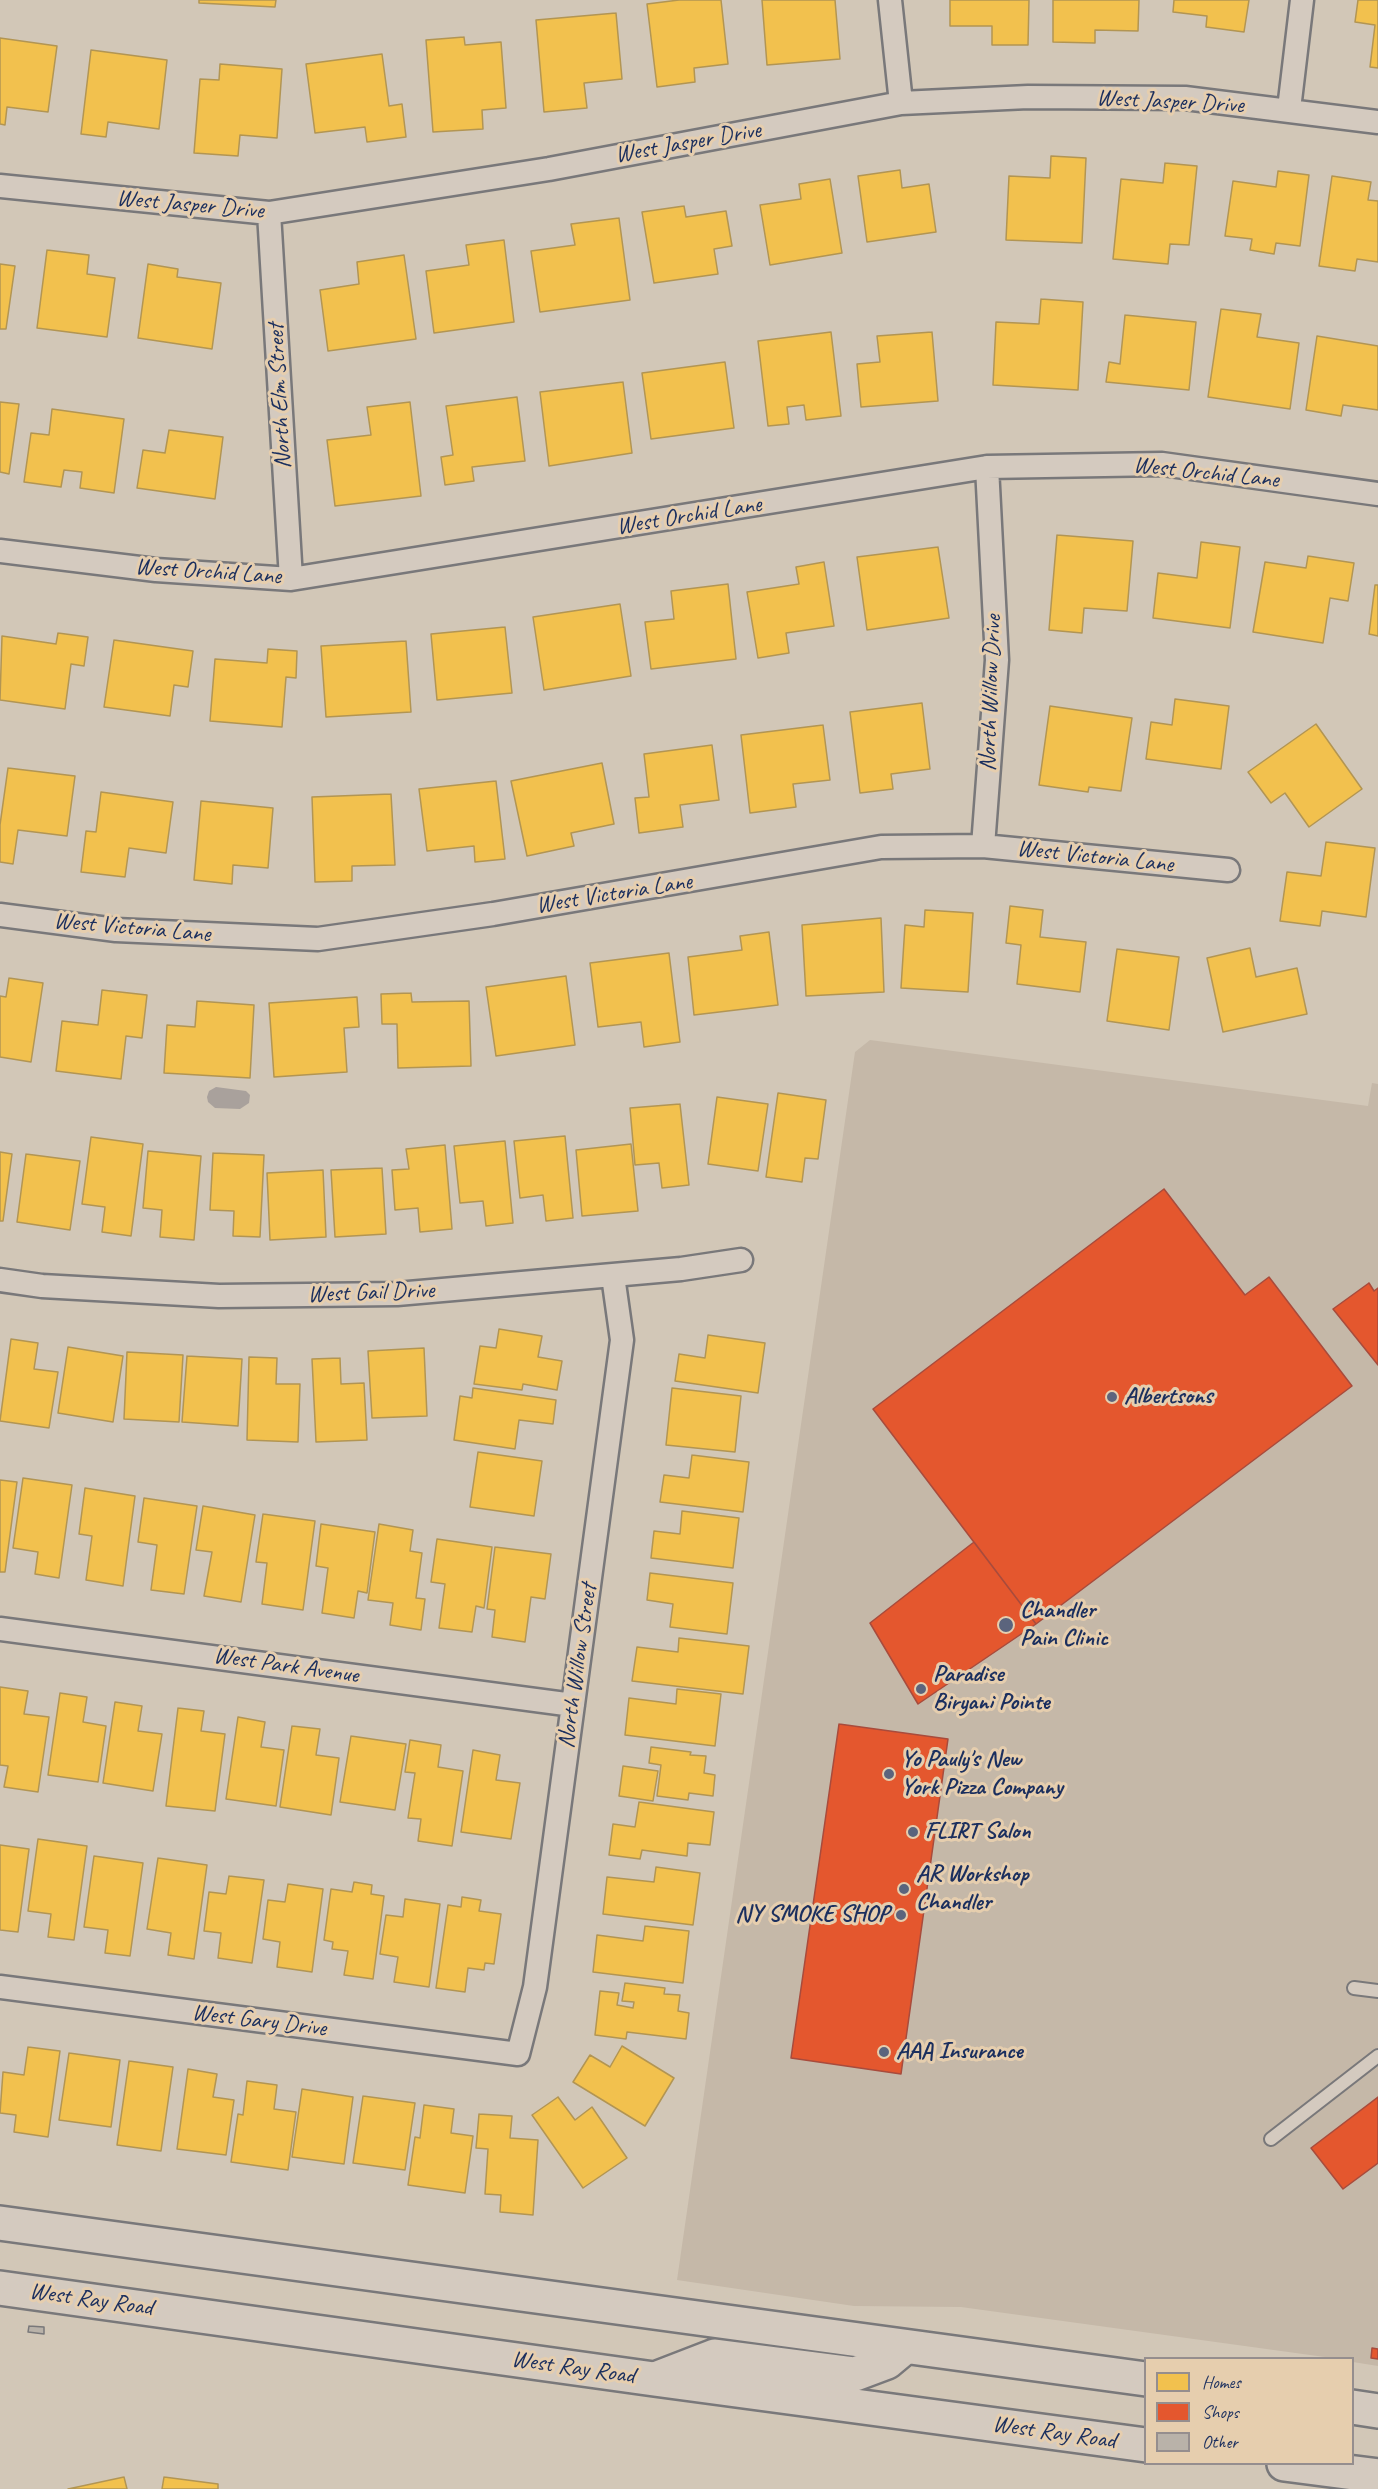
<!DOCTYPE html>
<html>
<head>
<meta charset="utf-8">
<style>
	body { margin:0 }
	#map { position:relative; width:1378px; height:2489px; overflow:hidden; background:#d2c7b7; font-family:Caveat,sans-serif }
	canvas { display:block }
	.legend { position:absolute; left:1144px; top:2357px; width:210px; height:108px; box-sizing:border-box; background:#e6ceae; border:2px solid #958e8e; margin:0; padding:8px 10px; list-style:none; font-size:18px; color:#1b2f5e }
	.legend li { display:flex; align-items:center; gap:12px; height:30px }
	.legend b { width:30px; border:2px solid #958e8e }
</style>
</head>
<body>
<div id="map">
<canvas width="1378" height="2489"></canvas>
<ul class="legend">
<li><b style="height:16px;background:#f2c14e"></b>Homes</li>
<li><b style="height:16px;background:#e4572e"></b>Shops</li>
<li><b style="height:16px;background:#b9b2a9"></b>Other</li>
</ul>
</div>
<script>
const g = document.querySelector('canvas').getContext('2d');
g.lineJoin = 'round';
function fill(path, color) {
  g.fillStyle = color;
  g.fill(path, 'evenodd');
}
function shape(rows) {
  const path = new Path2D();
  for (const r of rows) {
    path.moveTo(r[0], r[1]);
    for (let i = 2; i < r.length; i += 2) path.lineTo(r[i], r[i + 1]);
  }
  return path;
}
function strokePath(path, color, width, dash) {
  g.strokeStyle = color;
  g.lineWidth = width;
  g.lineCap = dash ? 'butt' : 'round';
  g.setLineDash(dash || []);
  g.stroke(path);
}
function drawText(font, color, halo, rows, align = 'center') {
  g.font = font + ' Caveat,sans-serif';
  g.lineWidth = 6;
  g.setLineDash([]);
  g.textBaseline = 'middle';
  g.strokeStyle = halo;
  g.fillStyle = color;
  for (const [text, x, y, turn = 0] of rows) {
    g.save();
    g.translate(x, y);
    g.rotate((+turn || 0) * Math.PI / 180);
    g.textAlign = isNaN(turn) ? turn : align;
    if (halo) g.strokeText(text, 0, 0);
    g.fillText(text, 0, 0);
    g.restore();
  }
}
fill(shape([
	[870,1040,1368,1106,1372,1083,1378,1084,1378,2366,1353,2362,1352,2358,1332,2358,961,2307,854,2306,677,2280,855,1052]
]), '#c5b8a8');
fill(shape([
	[216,1087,246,1091,250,1095,249,1103,240,1109,215,1108,208,1102,207,1097,209,1091]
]), '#a9a19c');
const homes = shape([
	[199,0,276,0,275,7,199,3,199,0],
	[679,0,721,0,728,64,694,68,695,82,657,87,647,4,679,0],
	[762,0,835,0,840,59,767,65,762,0],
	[950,0,1029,0,1028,45,992,45,992,26,950,26,950,0],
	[1053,0,1139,0,1138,31,1095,30,1095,43,1053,42,1053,0],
	[1174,0,1249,0,1244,32,1206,27,1207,16,1173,12,1174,0],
	[1358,0,1378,0,1378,68,1370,67,1375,25,1355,22,1358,0],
	[616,13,622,79,584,83,587,108,544,112,536,20,616,13],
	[464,37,465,45,501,42,506,108,482,110,483,129,433,132,426,40,464,37],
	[0,38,57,46,48,112,7,107,5,125,0,124,0,38],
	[91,50,167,60,159,129,108,122,106,137,81,134,91,50],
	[382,54,389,106,402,104,406,137,367,142,365,127,315,133,306,64,382,54],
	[220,64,282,69,277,138,240,135,238,156,194,153,200,79,219,80,220,64],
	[1051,156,1086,158,1082,243,1006,240,1009,176,1050,178,1051,156],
	[1165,163,1197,166,1189,245,1170,244,1168,264,1113,259,1121,179,1163,183,1165,163],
	[900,170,902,188,929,184,936,232,867,242,858,176,900,170],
	[1278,171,1309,175,1300,246,1276,243,1274,254,1250,250,1252,239,1225,236,1233,181,1276,187,1278,171],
	[1332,176,1371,182,1368,200,1378,201,1378,262,1357,259,1355,271,1319,266,1332,176],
	[830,179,842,253,770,265,760,205,801,199,799,184,830,179],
	[684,206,686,217,726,211,732,246,714,249,718,274,654,283,642,212,684,206],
	[619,218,630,300,540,312,531,251,575,245,571,224,619,218],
	[504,240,514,322,434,333,426,271,469,265,466,245,504,240],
	[47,250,89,255,87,274,115,278,107,337,37,328,47,250],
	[404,255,416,339,328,351,320,290,359,284,357,262,404,255],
	[0,264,15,266,6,329,0,329,0,264],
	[148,264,178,269,177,277,221,283,212,349,138,338,148,264],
	[1041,299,1083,302,1078,390,993,385,996,322,1039,324,1041,299],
	[1221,309,1261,314,1257,337,1299,343,1290,409,1208,397,1221,309],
	[1125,315,1196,322,1189,390,1106,382,1109,362,1120,364,1125,315],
	[831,332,841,416,806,420,804,405,787,407,789,424,768,426,758,341,831,332],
	[932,332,938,401,861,407,857,364,880,362,877,336,932,332],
	[1317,336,1378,346,1378,410,1343,405,1341,416,1306,410,1317,336],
	[725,362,734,428,651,439,642,373,725,362],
	[623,382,632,453,549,466,540,392,623,382],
	[517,397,525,461,472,467,474,481,445,485,441,457,453,455,446,406,517,397],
	[0,402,19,404,9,474,0,472,0,402],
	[410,402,421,496,335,506,327,440,371,435,367,407,410,402],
	[52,409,124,419,114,493,80,488,82,472,64,470,61,487,24,482,31,433,49,435,52,409],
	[169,430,223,437,215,499,137,488,143,450,165,453,169,430],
	[1057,535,1133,541,1127,611,1084,608,1082,633,1049,630,1057,535],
	[1201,542,1240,547,1230,628,1153,618,1158,573,1197,578,1201,542],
	[938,547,949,618,867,630,857,557,938,547],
	[1308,556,1354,563,1348,601,1330,598,1323,643,1253,632,1265,562,1306,568,1308,556],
	[824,562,834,626,786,633,789,653,758,658,747,592,799,584,796,567,824,562],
	[728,584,736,659,651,669,645,622,674,619,671,591,728,584],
	[1375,585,1378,585,1378,636,1369,634,1375,585],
	[620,604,631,676,544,690,533,617,620,604],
	[505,627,512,693,437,700,431,634,505,627],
	[58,633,88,637,84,666,71,664,65,709,0,700,2,636,56,644,58,633],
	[114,640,193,651,188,687,174,685,170,716,104,707,114,640],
	[406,641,411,712,326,717,321,646,406,641],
	[268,649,297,651,296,678,286,677,282,727,210,721,215,659,267,663,268,649],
	[1175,699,1229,706,1221,769,1146,759,1151,722,1172,725,1175,699],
	[922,703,930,769,891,774,893,789,860,793,850,712,922,703],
	[1050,706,1132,718,1121,791,1089,787,1088,792,1039,785,1050,706],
	[1316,724,1362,789,1309,827,1285,793,1271,803,1248,772,1316,724],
	[823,725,830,780,793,784,796,807,750,813,741,735,823,725],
	[712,745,719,800,680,805,683,827,639,833,635,798,649,797,644,754,712,745],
	[602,763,614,824,571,833,574,846,527,856,511,781,602,763],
	[8,768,75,776,67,836,18,830,13,864,0,862,0,825,8,768],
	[496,781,505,859,475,862,474,846,427,851,419,789,496,781],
	[101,792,173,802,166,853,129,848,125,877,81,872,86,831,96,832,101,792],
	[391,794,395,865,352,866,352,881,315,882,312,797,391,794],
	[201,801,273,808,268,868,233,865,232,884,194,880,201,801],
	[1326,842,1375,848,1366,917,1322,911,1320,926,1280,921,1287,872,1321,876,1326,842],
	[1010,906,1043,910,1040,937,1086,942,1080,992,1017,984,1021,945,1006,943,1010,906],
	[925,910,973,913,968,992,901,988,905,925,924,927,925,910],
	[881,918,884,992,806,996,802,925,881,918],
	[769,932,778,1005,694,1015,688,957,742,950,740,936,769,932],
	[1250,948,1256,977,1297,968,1307,1014,1223,1032,1207,958,1250,948],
	[1117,949,1179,957,1169,1030,1107,1021,1117,949],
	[669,953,680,1042,644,1047,641,1022,598,1027,590,963,669,953],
	[566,976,575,1045,496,1056,486,987,566,976],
	[9,978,43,983,31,1062,0,1057,0,996,6,997,9,978],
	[102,990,147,995,142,1038,126,1036,121,1079,56,1071,62,1021,98,1025,102,990],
	[411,993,412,1002,469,1001,471,1066,398,1068,397,1024,382,1024,381,994,411,993],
	[357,997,359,1027,344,1028,347,1072,274,1077,269,1003,357,997],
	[197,1001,254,1005,250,1078,164,1073,167,1025,195,1027,197,1001],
	[778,1093,826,1100,818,1159,805,1158,802,1182,766,1177,778,1093],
	[717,1097,768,1104,758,1171,708,1164,717,1097],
	[680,1104,689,1185,662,1188,659,1163,635,1165,630,1108,680,1104],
	[565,1136,573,1218,546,1221,543,1195,520,1198,514,1141,565,1136],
	[91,1137,143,1144,131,1236,102,1232,105,1207,82,1204,91,1137],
	[505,1141,513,1223,486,1226,483,1201,460,1203,454,1146,505,1141],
	[631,1144,638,1211,582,1216,576,1150,631,1144],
	[445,1145,452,1229,420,1232,418,1208,395,1210,392,1170,409,1169,406,1149,445,1145],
	[148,1151,201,1156,194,1240,160,1237,162,1210,143,1208,148,1151],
	[0,1152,12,1154,3,1221,0,1221,0,1152],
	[213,1153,264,1155,260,1237,233,1236,234,1211,210,1210,213,1153],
	[26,1154,80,1161,70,1230,17,1222,26,1154],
	[382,1168,386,1234,335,1237,331,1170,382,1168],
	[323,1170,326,1237,270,1240,267,1173,323,1170],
	[499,1329,542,1336,538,1357,562,1361,557,1390,523,1384,522,1390,474,1384,480,1346,496,1348,499,1329],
	[708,1335,765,1343,758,1393,675,1381,679,1354,705,1358,708,1335],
	[11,1339,38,1343,34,1369,58,1372,49,1428,0,1421,11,1339],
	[68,1347,123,1356,113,1422,58,1413,68,1347],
	[424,1348,427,1416,372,1418,368,1351,424,1348],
	[127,1352,183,1355,179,1422,124,1419,127,1352],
	[187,1356,242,1359,238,1426,182,1422,187,1356],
	[249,1357,277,1358,276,1384,300,1384,298,1442,247,1440,249,1357],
	[340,1358,341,1384,364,1383,367,1440,316,1442,312,1359,340,1358],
	[473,1388,556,1400,553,1424,519,1420,515,1449,454,1440,460,1396,472,1398,473,1388],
	[672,1388,741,1396,735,1452,666,1445,672,1388],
	[478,1452,542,1461,534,1516,470,1507,478,1452],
	[692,1455,749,1462,743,1512,660,1502,664,1475,689,1478,692,1455],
	[23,1478,72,1485,59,1578,35,1574,38,1552,13,1548,23,1478],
	[0,1480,17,1482,5,1572,0,1572,0,1480],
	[85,1488,135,1496,123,1586,86,1580,92,1536,79,1534,85,1488],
	[144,1498,197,1506,184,1594,151,1590,157,1545,138,1542,144,1498],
	[203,1506,255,1515,241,1602,204,1596,212,1552,196,1550,203,1506],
	[682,1511,739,1518,733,1568,651,1558,654,1531,680,1534,682,1511],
	[263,1514,315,1521,303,1610,262,1604,267,1563,256,1562,263,1514],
	[321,1524,375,1532,367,1593,358,1591,354,1618,322,1613,328,1568,316,1566,321,1524],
	[379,1524,413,1530,410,1551,422,1553,416,1598,425,1599,421,1630,390,1625,393,1603,368,1600,379,1524],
	[437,1539,492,1547,484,1608,476,1606,472,1632,439,1628,445,1584,431,1582,437,1539],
	[495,1547,551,1554,545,1599,531,1597,525,1642,492,1637,495,1610,487,1609,495,1547],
	[650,1573,733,1583,727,1634,670,1627,673,1604,647,1600,650,1573],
	[679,1638,749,1646,743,1694,632,1681,637,1647,678,1652,679,1638],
	[0,1687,28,1691,24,1714,49,1717,38,1792,4,1787,8,1766,0,1765,0,1687],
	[677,1689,721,1694,715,1746,625,1735,629,1698,676,1704,677,1689],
	[60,1693,87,1697,83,1722,106,1726,98,1782,48,1775,60,1693],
	[115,1702,142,1706,138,1731,162,1734,153,1791,103,1783,115,1702],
	[178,1708,204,1711,201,1731,225,1734,215,1811,166,1806,178,1708],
	[238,1717,265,1722,261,1747,284,1750,276,1806,226,1799,238,1717],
	[292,1726,320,1729,316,1755,339,1758,331,1815,280,1807,292,1726],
	[351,1736,406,1744,395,1810,340,1802,351,1736],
	[410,1740,441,1745,438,1767,463,1771,452,1846,418,1841,421,1819,408,1818,415,1773,405,1772,410,1740],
	[651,1747,691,1752,690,1755,706,1756,704,1773,715,1775,713,1796,689,1793,688,1800,657,1796,661,1765,649,1763,651,1747],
	[473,1750,500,1755,496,1780,520,1783,511,1839,461,1832,473,1750],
	[623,1766,658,1771,653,1801,619,1796,623,1766],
	[639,1802,714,1812,710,1845,688,1843,687,1856,642,1850,640,1859,609,1855,613,1824,635,1827,639,1802],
	[38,1839,87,1846,74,1940,48,1937,51,1914,28,1911,38,1839],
	[0,1845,29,1849,18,1932,0,1930,0,1845],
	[94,1856,143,1863,130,1956,105,1953,108,1930,84,1927,94,1856],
	[158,1858,207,1865,194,1959,168,1955,171,1933,147,1929,158,1858],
	[656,1867,700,1873,693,1925,603,1914,607,1877,654,1882,656,1867],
	[229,1876,264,1880,252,1963,218,1958,221,1933,204,1931,209,1892,226,1894,229,1876],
	[354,1882,372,1885,371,1894,384,1896,373,1979,344,1975,348,1951,332,1949,333,1942,324,1940,331,1889,352,1892,354,1882],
	[288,1884,323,1889,312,1972,277,1967,280,1942,263,1939,268,1900,285,1902,288,1884],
	[462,1897,481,1900,479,1911,501,1914,494,1964,485,1963,484,1970,468,1968,465,1992,436,1988,448,1905,461,1907,462,1897],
	[405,1899,440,1904,429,1987,394,1982,398,1957,380,1954,386,1915,403,1917,405,1899],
	[645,1926,689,1931,683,1983,593,1972,597,1935,643,1941,645,1926],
	[625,1983,665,1988,664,1994,680,1995,678,2011,689,2013,686,2039,627,2032,626,2039,595,2035,600,1991,619,1993,617,2005,633,2008,634,2002,622,2001,625,1983],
	[622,2046,674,2078,645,2126,573,2082,590,2055,610,2067,622,2046],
	[28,2047,60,2051,48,2137,14,2132,16,2115,0,2113,3,2072,24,2075,28,2047],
	[69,2053,120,2060,111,2127,59,2120,69,2053],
	[129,2061,173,2067,161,2151,117,2145,129,2061],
	[188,2069,217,2074,213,2097,234,2100,226,2155,177,2149,188,2069],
	[247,2081,277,2085,274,2109,296,2112,288,2170,231,2162,238,2114,243,2115,247,2081],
	[302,2089,353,2097,344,2164,292,2157,302,2089],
	[363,2096,415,2103,405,2170,353,2163,363,2096],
	[558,2097,575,2120,592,2107,627,2158,583,2188,532,2115,558,2097],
	[424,2105,454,2109,451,2133,473,2136,465,2193,408,2185,415,2137,420,2138,424,2105],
	[479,2114,512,2116,510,2138,538,2140,533,2215,500,2212,501,2195,485,2194,488,2149,476,2148,479,2114],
	[124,2477,127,2489,68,2489,124,2477],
	[164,2477,218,2484,218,2489,162,2489,164,2477]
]);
fill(homes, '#f2c14e');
strokePath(homes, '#b29553', 1.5);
const shops = shape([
	[1164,1189,1245,1295,1269,1277,1352,1386,1036,1624,873,1409,1164,1189],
	[1369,1283,1374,1291,1378,1288,1378,1365,1333,1309,1369,1283],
	[974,1542,1036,1624,918,1704,870,1623,974,1542],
	[839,1724,948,1739,901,2074,791,2058,839,1724],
	[1378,2097,1378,2163,1343,2189,1311,2148,1378,2097],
	[1372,2348,1378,2349,1378,2359,1371,2358,1372,2348]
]);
fill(shops, '#e4572e');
strokePath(shops, '#a84b3c', 1.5);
const building = shape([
	[29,2326,44,2327,44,2334,28,2332,29,2326]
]);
fill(building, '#b9b2a9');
strokePath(building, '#79787a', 1.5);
const lane = shape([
	[1354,1988,1378,1991],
	[1271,2139,1378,2056]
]);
const street = shape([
	[890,0,901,103],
	[1289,109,1302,0],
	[0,186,269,213,549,169,901,103,1028,97,1185,98,1378,122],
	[269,213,291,579],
	[0,551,156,570,291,579,987,467,1162,464,1378,494],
	[983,846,997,660,987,467],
	[0,915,116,930,318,939,493,914,881,847,983,846,1228,870],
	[0,1280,42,1286,219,1296,397,1294,681,1269,741,1260],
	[0,1629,573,1705],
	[0,1987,518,2054,535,1987,622,1340,613,1276]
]);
const primary = shape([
	[0,2223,1146,2379],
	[0,2288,654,2379,1146,2445],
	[658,2378,715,2356,855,2374,887,2362,905,2347],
	[1352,2407,1378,2411],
	[1284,2464,1378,2476]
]);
strokePath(lane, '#79787a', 16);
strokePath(street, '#79787a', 27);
strokePath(primary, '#79787a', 38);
strokePath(lane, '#d4cabf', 12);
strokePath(street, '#d4cabf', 22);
strokePath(primary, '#d4cabf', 33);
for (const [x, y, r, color] of [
	[1112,1397,6,"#5b647d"],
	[1006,1625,8,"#5b647d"],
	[921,1689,6,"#5b647d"],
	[889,1774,6,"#5b647d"],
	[913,1832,6,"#5b647d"],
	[904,1889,6,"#5b647d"],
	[901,1915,6,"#5b647d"],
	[884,2052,6,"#5b647d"]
]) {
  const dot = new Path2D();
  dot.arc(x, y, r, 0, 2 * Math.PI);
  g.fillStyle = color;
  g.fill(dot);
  strokePath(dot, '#e6ceae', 2);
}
drawText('24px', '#1b2f5e', '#e6ceae', [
	["West Jasper Drive",1170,102,3],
	["West Jasper Drive",688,143,-10],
	["West Jasper Drive",190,205,5],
	["North Elm Street",280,396,-93],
	["West Orchid Lane",1206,473,6],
	["West Orchid Lane",689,516,-9],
	["West Orchid Lane",208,572,4],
	["North Willow Drive",991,693,-88],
	["West Victoria Lane",1095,857,6],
	["West Victoria Lane",614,894,-9],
	["West Victoria Lane",132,928,5],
	["West Gail Drive",371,1293,-2],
	["West Park Avenue",286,1666,8],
	["North Willow Street",578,1666,-82],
	["West Gary Drive",259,2021,7],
	["West Ray Road",91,2300,8],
	["West Ray Road",573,2368,8],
	["West Ray Road",1054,2433,8]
]);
drawText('bold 24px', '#1b2f5e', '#e6ceae', [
	["Albertsons",1124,1397],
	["Chandler",1020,1611],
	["Pain Clinic",1020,1639],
	["Paradise",933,1675],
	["Biryani Pointe",933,1703],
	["Yo Pauly's New",901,1760],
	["York Pizza Company",901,1788],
	["FLIRT Salon",925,1832],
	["AR Workshop",916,1875],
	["Chandler",916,1903],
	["NY SMOKE SHOP",889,1915,"right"],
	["AAA Insurance",896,2052]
], 'left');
</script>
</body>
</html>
